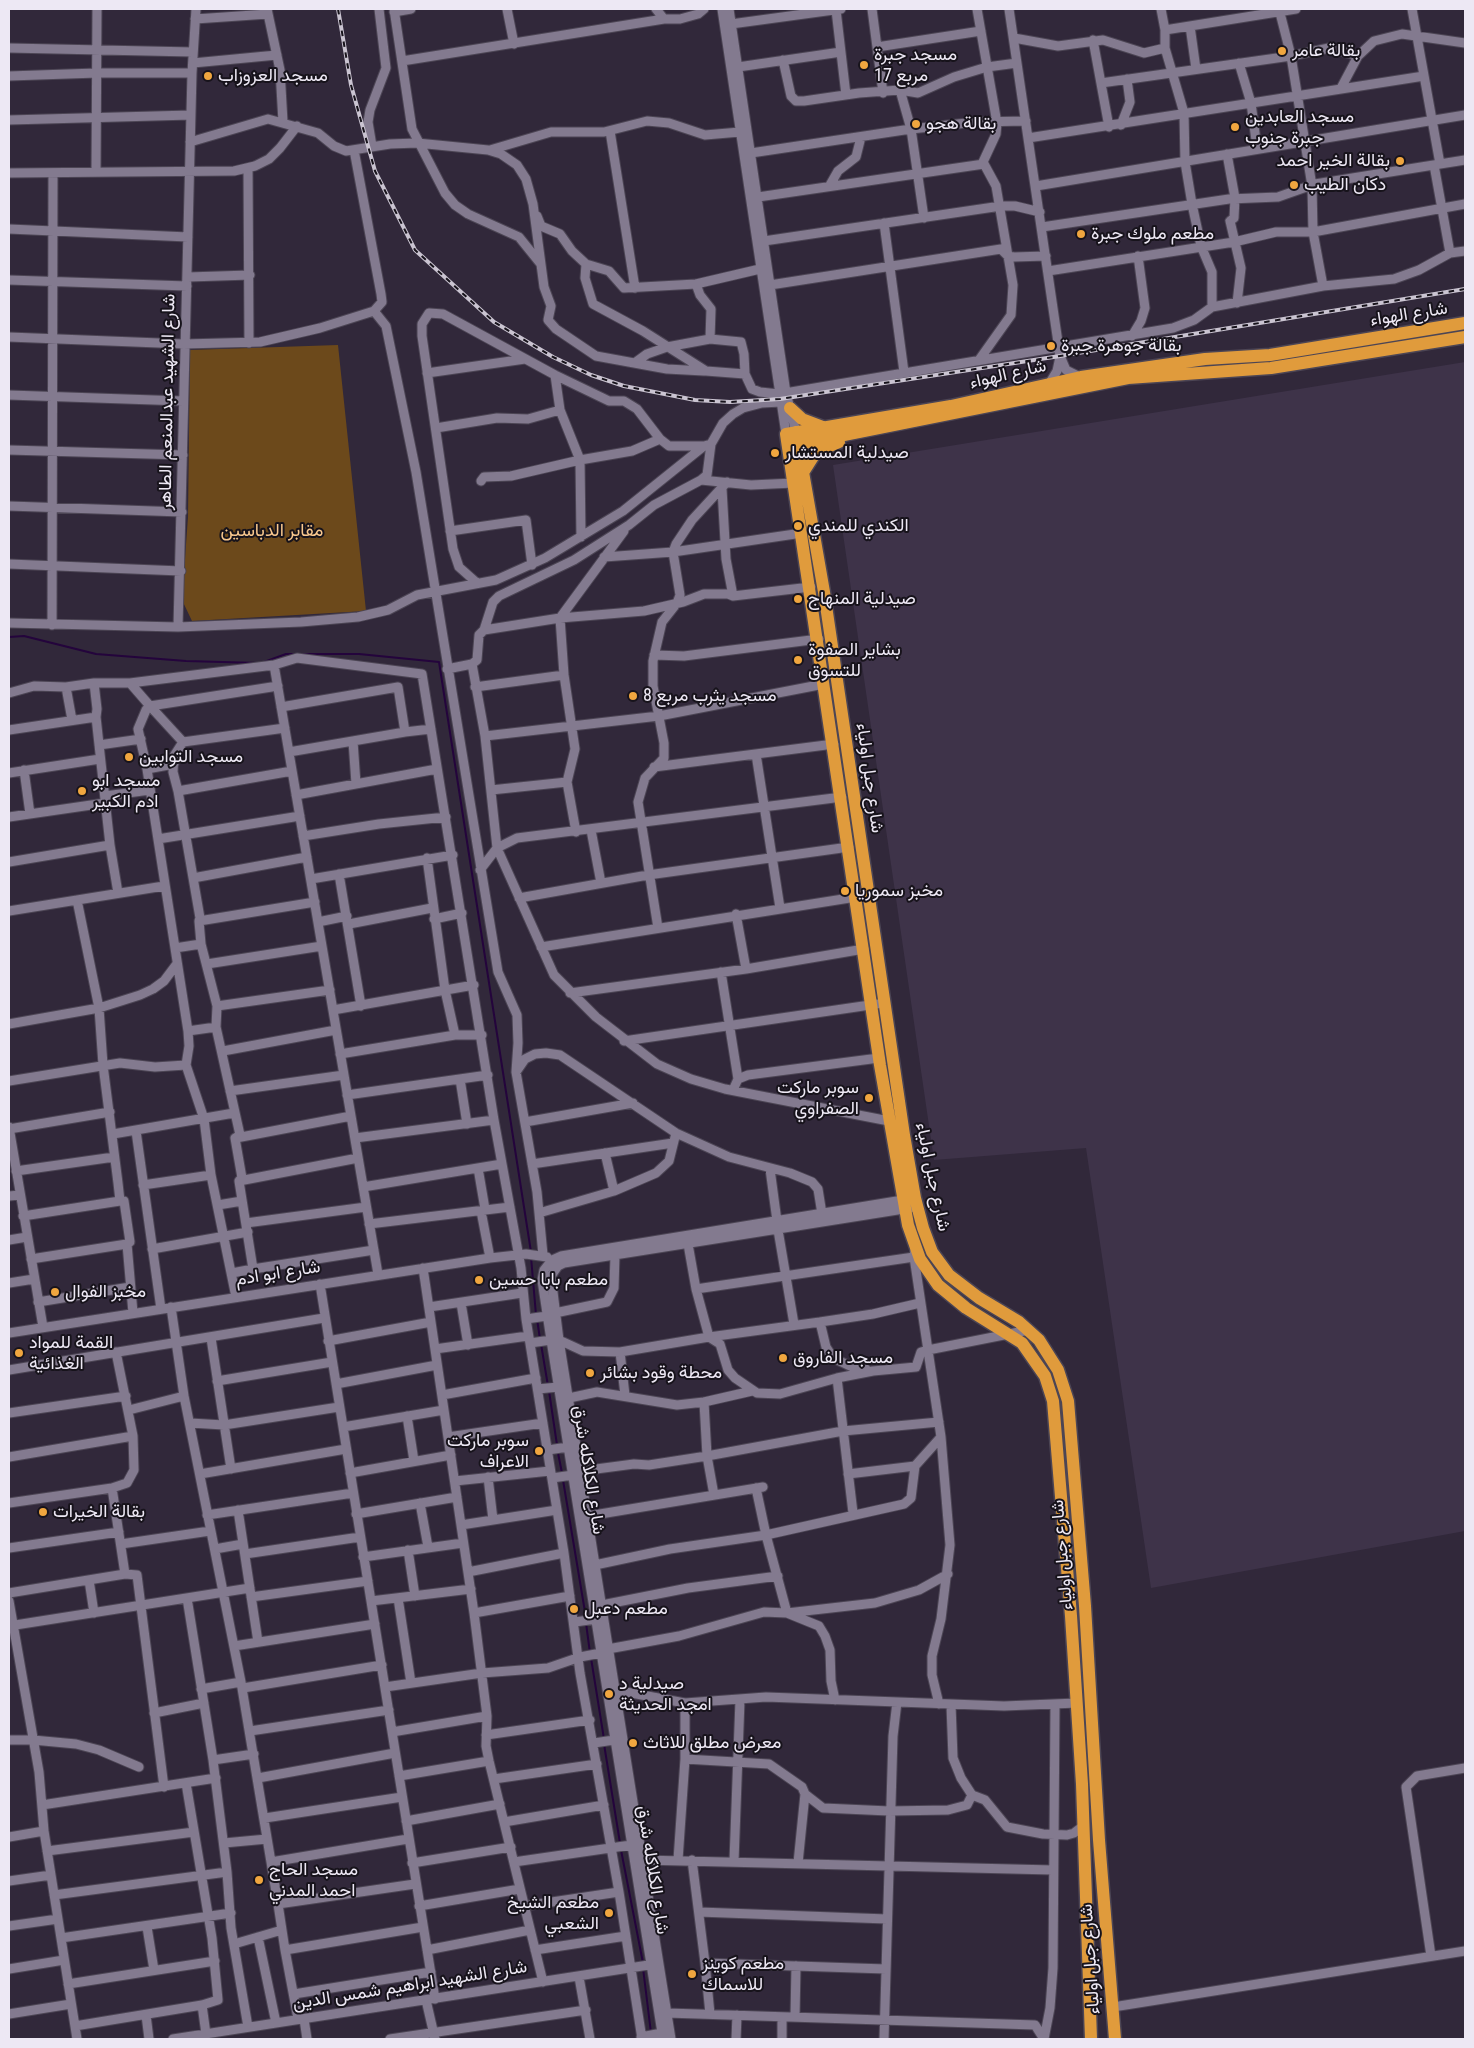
<!DOCTYPE html>
<html>
<head>
<meta charset="utf-8">
<style>
	body { margin:0 }
	#map { position:relative; width:1474px; height:2048px; overflow:hidden; background:#31283a; font-family:"Roboto Condensed",sans-serif }
	canvas { display:block }
	.frame { position:absolute; inset:0; border:10px solid #ede8f4; pointer-events:none }
</style>
</head>
<body>
<div id="map">
<canvas width="1474" height="2048"></canvas>
<div class="frame"></div>
</div>
<script>
const g = document.querySelector('canvas').getContext('2d');
g.lineJoin = 'round';
function fill(path, color) {
  g.fillStyle = color;
  g.fill(path, 'evenodd');
}
function shape(rows) {
  const path = new Path2D();
  for (const r of rows) {
    path.moveTo(r[0], r[1]);
    for (let i = 2; i < r.length; i += 2) path.lineTo(r[i], r[i + 1]);
  }
  return path;
}
function strokePath(path, color, width, dash) {
  g.strokeStyle = color;
  g.lineWidth = width;
  g.lineCap = dash ? 'butt' : 'round';
  g.setLineDash(dash || []);
  g.stroke(path);
}
function drawText(font, color, halo, rows, align = 'center') {
  g.font = font + ' "Roboto Condensed",Vazirmatn,sans-serif';
  g.lineWidth = 4;
  g.setLineDash([]);
  g.textBaseline = 'middle';
  g.strokeStyle = halo;
  g.fillStyle = color;
  for (const [text, x, y, turn = 0] of rows) {
    g.save();
    g.translate(x, y);
    g.rotate((+turn || 0) * Math.PI / 180);
    g.textAlign = isNaN(turn) ? turn : align;
    if (halo) g.strokeText(text, 0, 0);
    g.fillText(text, 0, 0);
    g.restore();
  }
}
fill(shape([
	[1465,362,1465,1531,1151,1588,1086,1148,934,1160,833,465]
]), '#3e3349');
fill(shape([
	[338,345,366,611,192,621,182,600,188,517,190,350]
]), '#6c491b');
strokePath(shape([
	[9,637,24,636,96,654,186,661,259,663],
	[264,662,286,654,359,654,439,662,531,1252],
	[531,1257,536,1315],
	[537,1319,540,1339],
	[541,1344,548,1386],
	[549,1391,557,1445],
	[558,1453,562,1473],
	[563,1480,586,1618],
	[586,1623,590,1653],
	[591,1658,604,1739],
	[604,1744,620,1843],
	[621,1850,643,1963],
	[643,1968,651,2033]
]), '#24043c', 2);
const minor = shape([
	[267,9,280,70,283,122],
	[394,9,412,129,445,193,455,205,468,214,519,237,540,263],
	[507,9,514,44],
	[656,9,664,19],
	[722,9,786,434],
	[729,9,786,393,796,432],
	[872,9,883,93],
	[977,9,997,123,996,134,983,162,996,186,1013,285,1011,315,979,360],
	[1009,9,1060,356,1066,370,1080,377],
	[1161,9,1165,30,1165,48,1184,113,1185,162,1192,204,1201,246,1212,272,1212,307],
	[1279,9,1291,56,1312,186,1313,232,1323,286],
	[1412,9,1440,164],
	[836,10,846,95],
	[394,12,411,9],
	[195,19,268,14],
	[731,24,841,9],
	[1190,26,1196,69],
	[1165,30,1296,9],
	[1014,38,1058,46,1103,40,1144,53,1165,48],
	[1093,40,1109,127],
	[877,47,981,31],
	[9,48,193,52],
	[783,60,791,96,796,101,804,101,859,93,900,90,918,93,954,77,987,67,1017,63],
	[402,61,664,19,680,19,698,14,704,9],
	[193,63,277,55],
	[1239,63,1251,103,1257,148],
	[738,67,841,52],
	[9,76,97,73,192,73],
	[1101,83,1291,56,1329,48,1358,56,1374,41,1402,34,1465,43],
	[1341,88,1358,56],
	[900,90,911,129,924,218],
	[9,120,191,115],
	[1121,125,1130,102,1127,79],
	[610,131,635,288],
	[1028,138,1424,76],
	[190,142,268,119,318,133,334,146,346,151,390,144,417,143,488,150,501,154,517,165,526,179,533,204,544,287,551,306,548,320,556,329,596,356,667,369,704,371],
	[372,146,368,122,370,110,386,68,379,9],
	[490,150,551,132,604,132,647,121,669,123,705,135,740,132],
	[751,153,911,129,976,122,1026,121],
	[1227,154,1235,198,1234,218,1230,221,1241,268,1237,303],
	[1434,165,1450,253],
	[248,168,249,343],
	[96,172,97,9],
	[9,173,234,171,255,166,269,159,280,148,297,126],
	[830,185,838,171,856,157,861,137],
	[1036,186,1465,115],
	[758,197,984,164],
	[537,216,541,226,560,234,572,251,586,264,609,271,624,288,696,284,760,269],
	[884,223,904,372],
	[1042,227,1229,199,1278,197,1315,184,1465,160],
	[9,229,188,237],
	[764,241,1001,206,1015,206,1040,212],
	[586,264,585,278,593,304,643,331,706,371,745,374,752,389,760,392,779,394,1173,328,1194,320,1212,307,1323,286,1394,279,1419,270,1450,253,1465,251],
	[1048,271,1234,242,1276,232,1313,232,1465,204],
	[188,277,250,275],
	[9,280,187,286],
	[696,284,700,295,711,309,710,339,741,342,744,354,745,374],
	[770,285,1001,249,1008,256,1014,257,1046,256],
	[374,311,386,326,416,472,498,972,517,1015,518,1043,516,1072,537,1192,543,1255],
	[1132,336,1141,321,1145,308,1138,256],
	[9,337,184,344,260,342,320,328,374,311,382,302,381,294,354,150],
	[636,362,647,354,667,347,710,339],
	[427,373,525,359],
	[555,375,560,410,580,460,581,537],
	[1049,384,1057,371,1060,357],
	[9,395,183,401],
	[436,428,497,418,528,419,560,410],
	[9,450,183,455],
	[701,480,751,485,794,483],
	[481,481,484,477,511,476,580,460,632,451,660,439],
	[722,489,726,559,733,596],
	[9,506,182,512],
	[450,531,526,520,532,565],
	[604,557,673,552,802,533],
	[9,564,181,571],
	[477,583,459,567,453,549,422,336,422,324,429,313,443,314,555,375,609,401,624,401,637,409,660,439,669,446,704,446],
	[9,623,178,627,192,73,196,9],
	[52,625,53,173],
	[178,627,301,622,358,617,388,610,417,595,496,580,545,558,623,511,704,446,711,444,723,423,733,414,743,408,762,403,781,402],
	[484,630,560,618,644,611,683,602,704,594,728,594,733,596,811,587],
	[654,655,684,656,819,639],
	[472,664,485,736,497,848,554,975,596,1017,657,1064,691,1079,725,1089,889,1121],
	[274,665,378,1274],
	[447,669,472,664,477,660,479,635,484,630,493,602,499,596,574,560,629,525,654,505,701,480,707,475,711,444],
	[94,683,97,709,96,717],
	[130,683,150,706,146,710,138,729,147,769,188,1031,189,1046,186,1065,204,1119,211,1175,236,1297],
	[66,687,72,720],
	[475,687,564,675],
	[9,693,34,686,66,687,94,683,130,683,274,665,297,658,422,674,494,1120,521,1268,526,1319,564,1553,580,1673,619,1892,642,2039],
	[150,706,183,742,285,728],
	[150,706,278,686],
	[281,707,398,687,405,732],
	[9,730,96,717,110,845,118,893],
	[485,736,659,716,824,684],
	[353,741,356,784],
	[183,742,174,756,173,772,178,791,200,918,199,921,315,902],
	[99,745,141,739],
	[289,752,405,732,431,729],
	[756,754,780,908],
	[654,767,834,744],
	[147,769,174,764],
	[24,770,30,814],
	[9,773,100,759],
	[491,790,567,782],
	[178,791,292,771],
	[296,795,437,769],
	[105,796,150,790],
	[9,817,105,803],
	[591,830,601,883],
	[576,832,567,782,575,749,564,675,560,618,624,531],
	[303,836,379,824,446,817],
	[158,839,300,816],
	[427,858,445,990,455,1035],
	[9,862,110,845],
	[480,870,497,848,517,838,842,797],
	[339,874,361,1006],
	[193,878,307,857],
	[311,879,453,855],
	[519,898,648,875,849,847],
	[77,900,99,1008,103,1065,118,1183,120,1201,124,1201,130,1242,127,1244,133,1313],
	[9,911,164,886],
	[736,914,746,969],
	[434,919,462,913],
	[199,921,201,944,217,1006,216,1027,240,1135,235,1138,242,1178,239,1181,253,1269,232,1273],
	[318,922,347,916],
	[349,924,432,908],
	[658,928,638,802,645,778,664,758,664,743,653,686,653,661,662,622,677,603,680,595,673,552,676,544,692,520,727,482],
	[541,947,856,897],
	[175,948,201,944],
	[207,964,322,946],
	[721,972,738,1079],
	[570,993,746,969,864,949],
	[217,1006,330,990],
	[333,1010,474,985],
	[9,1024,99,1008,140,995,153,989,164,981,176,965],
	[188,1031,216,1027],
	[624,1041,877,1004],
	[223,1051,336,1030],
	[340,1054,455,1035,482,1035],
	[516,1072,525,1059,535,1054,546,1053,560,1055,676,1133,729,1157,790,1173,812,1182,818,1189,822,1214],
	[460,1079,467,1124],
	[9,1081,120,1063,155,1067,186,1065],
	[733,1090,738,1079,748,1075,879,1058],
	[230,1091,344,1075],
	[347,1095,488,1075],
	[525,1122,633,1103],
	[9,1127,43,1327],
	[9,1129,110,1112],
	[136,1131,161,1309],
	[113,1134,234,1113],
	[236,1138,351,1116],
	[355,1138,494,1120],
	[605,1153,614,1191],
	[532,1164,673,1143],
	[478,1168,485,1209,481,1211,490,1258],
	[770,1169,777,1221],
	[16,1171,114,1157],
	[239,1181,358,1158],
	[143,1185,211,1175],
	[363,1187,502,1164],
	[9,1196,20,1195],
	[218,1205,242,1201],
	[539,1213,614,1191,656,1173,669,1161,676,1133],
	[23,1216,120,1201],
	[246,1223,366,1207],
	[369,1224,510,1207],
	[778,1230,794,1324],
	[9,1240,27,1237],
	[688,1244,696,1289,709,1337,720,1344,728,1370,735,1378,757,1393,780,1394,837,1378,873,1371,916,1367,921,1352,928,1350,1029,1330],
	[152,1249,248,1232],
	[915,1250,914,1257,941,1437,950,1545,941,1619,932,1656,932,1675,939,1704],
	[31,1259,127,1244],
	[423,1268,474,1613,487,1716,486,1746,489,1761,543,1982],
	[253,1269,374,1250],
	[9,1283,34,1279],
	[320,1284,435,1999],
	[696,1289,914,1257],
	[38,1302,130,1287],
	[461,1303,468,1345],
	[171,1307,184,1396,241,1682,271,1862],
	[429,1307,522,1293],
	[555,1313,607,1302,614,1288,615,1255],
	[526,1319,547,1316],
	[820,1322,873,1314,920,1303],
	[9,1333,490,1258,526,1254,547,1257],
	[211,1338,231,1469],
	[559,1340,583,1351,620,1352,709,1337,820,1322,826,1347,833,1358,850,1366,866,1369],
	[328,1341,431,1322],
	[530,1343,551,1340],
	[435,1349,528,1336],
	[116,1352,133,1436,134,1470,127,1483,112,1488,125,1574,137,1575,164,1787],
	[620,1352,625,1395],
	[9,1370,324,1318],
	[837,1378,853,1513],
	[217,1381,332,1362],
	[336,1384,437,1365],
	[538,1389,558,1387],
	[442,1395,536,1378],
	[569,1398,597,1392,677,1405,704,1402,752,1391],
	[704,1402,707,1456,714,1495],
	[129,1410,184,1396],
	[9,1413,126,1396],
	[407,1416,414,1461],
	[190,1423,224,1425,339,1407],
	[343,1427,444,1410],
	[448,1437,543,1423],
	[548,1450,568,1447],
	[9,1457,133,1436],
	[581,1471,634,1464,649,1465,707,1456,843,1431,939,1422],
	[350,1473,451,1455],
	[200,1474,346,1449],
	[848,1474,915,1466,941,1437],
	[488,1477,493,1520],
	[552,1478,573,1475],
	[455,1481,550,1471],
	[756,1488,766,1535,787,1613,819,1626,825,1636,830,1650,831,1681,835,1700],
	[9,1503,112,1488],
	[420,1503,428,1547],
	[238,1510,258,1642],
	[356,1514,457,1497],
	[207,1515,353,1493],
	[588,1516,763,1487],
	[461,1525,557,1510],
	[121,1544,210,1531],
	[9,1548,119,1532],
	[215,1549,243,1544],
	[408,1550,415,1596],
	[245,1554,360,1537],
	[363,1557,463,1543],
	[595,1565,670,1549,766,1535,904,1504,911,1498,915,1466],
	[468,1572,564,1553],
	[89,1580,94,1613],
	[9,1593,125,1574],
	[251,1597,368,1581],
	[187,1598,213,1760,227,1872,231,1928,248,2027],
	[398,1598,411,1683],
	[9,1601,39,1772,44,1831,77,2039],
	[371,1601,471,1589],
	[602,1605,688,1588,778,1576],
	[474,1613,570,1596],
	[575,1622,596,1619],
	[9,1626,250,1588],
	[234,1646,375,1624],
	[608,1649,679,1636,764,1612,787,1613,875,1603,919,1590,948,1574],
	[385,1687,482,1673,548,1668,580,1657,601,1653],
	[243,1688,382,1665],
	[201,1689,241,1682],
	[615,1690,685,1703,766,1697,1004,1706,1077,1703],
	[951,1705,953,1758,961,1778,972,1795,985,1800,1007,1827,1043,1834,1067,1835,1074,1833,1083,1826],
	[154,1713,204,1703],
	[250,1731,389,1710],
	[392,1732,487,1716],
	[486,1735,590,1720],
	[9,1740,33,1740,76,1744,99,1750,139,1767],
	[594,1743,614,1740],
	[685,1759,769,1764,802,1787,805,1794,798,1863],
	[213,1760,254,1754],
	[399,1776,489,1761],
	[258,1778,395,1753],
	[494,1779,597,1764],
	[805,1794,823,1808,889,1811,948,1810,967,1805,972,1795],
	[42,1805,216,1778],
	[265,1818,402,1797],
	[406,1821,500,1804],
	[504,1822,604,1805],
	[9,1837,44,1831],
	[408,1839,271,1862,278,1904,415,1884],
	[224,1843,267,1839],
	[47,1851,194,1832],
	[642,1860,1053,1870],
	[678,1860,685,1759,685,1703],
	[692,1860,705,1963,886,1969],
	[734,1861,740,1700],
	[514,1862,631,1845],
	[412,1863,511,1847],
	[9,1881,51,1875],
	[54,1895,227,1872],
	[278,1904,285,1950],
	[419,1906,520,1889],
	[525,1906,619,1892],
	[699,1912,887,1919],
	[9,1926,58,1919],
	[147,1927,154,1970],
	[258,1937,276,2023],
	[61,1938,231,1913],
	[234,1944,282,1930],
	[427,1950,530,1930],
	[535,1950,626,1936],
	[1431,1956,1406,1787,1417,1776,1465,1768],
	[705,1963,710,2014],
	[9,1969,64,1960],
	[579,1977,590,2039],
	[68,1984,215,1961],
	[294,1994,431,1972],
	[426,2000,435,2039],
	[202,2005,206,2034],
	[1113,2007,1465,1951],
	[667,2013,1035,2025,1044,2039],
	[9,2014,71,2004],
	[146,2015,149,2039],
	[795,2017,796,1966],
	[298,2019,285,1950,423,1927],
	[304,2019,307,2039],
	[75,2026,202,2005,218,2000,212,1938,186,1783],
	[641,2037,662,2033],
	[173,2039,655,1964],
	[390,2039,586,2010],
	[663,2039,551,1340,542,1280,544,1270,552,1260,561,1256,909,1199],
	[671,2039,559,1340,551,1276,558,1266,564,1263,910,1208],
	[736,2039,737,2015],
	[782,2039,782,2017],
	[884,2039,893,1736,897,1702],
	[1044,2039,1050,2008,1053,1968,1055,1705]
]);
const highway = shape([
	[790,408,802,419,823,427],
	[796,432,824,592,904,1135,915,1198,923,1228,932,1252,949,1275,979,1298,1019,1322,1039,1340,1058,1370,1068,1401,1085,1606,1099,1840,1115,2039],
	[799,448,804,443,1128,378,1271,368,1465,337],
	[804,471,816,452,839,442],
	[1091,2039,1082,1784,1071,1616,1053,1401,1045,1376,1022,1343,966,1308,938,1285,920,1259,908,1225,880,1065,786,434,951,406,1081,377,1205,359,1270,355,1465,323]
]);
strokePath(minor, '#4c4554', 11);
strokePath(highway, '#4c4554', 15);
strokePath(minor, '#837a8f', 9);
strokePath(highway, '#e09b3c', 12);
const rail = shape([
	[338,9,351,85,375,171,415,250,494,322,553,357,591,375,624,386,695,400,730,402,780,399,1060,356,1465,289]
]);
strokePath(rail, '#cac4d1', 4);
strokePath(rail, '#17131b', 2, [5.5]);
for (const [x, y, r, color] of [
	[1282,51,5,"#f0a63f"],
	[864,65,5,"#f0a63f"],
	[208,76,5,"#f0a63f"],
	[916,124,5,"#f0a63f"],
	[1235,127,5,"#f0a63f"],
	[1400,161,5,"#f0a63f"],
	[1294,185,5,"#f0a63f"],
	[1081,234,5,"#f0a63f"],
	[1051,346,5,"#f0a63f"],
	[775,453,5,"#f0a63f"],
	[798,526,5,"#f0a63f"],
	[798,599,5,"#f0a63f"],
	[798,660,5,"#f0a63f"],
	[633,696,5,"#f0a63f"],
	[129,757,5,"#f0a63f"],
	[82,791,5,"#f0a63f"],
	[845,891,5,"#f0a63f"],
	[869,1098,5,"#f0a63f"],
	[479,1280,5,"#f0a63f"],
	[55,1292,5,"#f0a63f"],
	[19,1353,5,"#f0a63f"],
	[783,1358,5,"#f0a63f"],
	[590,1373,5,"#f0a63f"],
	[539,1451,5,"#f0a63f"],
	[43,1512,5,"#f0a63f"],
	[574,1609,5,"#f0a63f"],
	[609,1694,5,"#f0a63f"],
	[633,1743,5,"#f0a63f"],
	[259,1880,5,"#f0a63f"],
	[609,1913,5,"#f0a63f"],
	[692,1974,5,"#f0a63f"]
]) {
  const dot = new Path2D();
  dot.arc(x, y, r, 0, 2 * Math.PI);
  g.fillStyle = color;
  g.fill(dot);
  strokePath(dot, '#17131b', 2);
}
drawText('18px', '#ede8f4', '#17131b', [
	["بقالة عامر",1292,51],
	["مسجد جبرة",874,55],
	["مربع 17",874,76],
	["مسجد العزوزاب",218,76],
	["مسجد العابدين",1245,117],
	["جبرة جنوب",1245,138],
	["بقالة هجو",926,124],
	["بقالة الخير احمد",1390,161,"right"],
	["دكان الطيب",1304,185],
	["مطعم ملوك جبرة",1091,234],
	["بقالة جوهرة جبرة",1061,346],
	["صيدلية المستشار",785,453],
	["الكندي للمندي",808,526],
	["صيدلية المنهاج",808,599],
	["بشاير الصفوة",808,650],
	["للتسوق",808,671],
	["مسجد يثرب مربع 8",643,696],
	["مسجد التوابين",139,757],
	["مسجد ابو",92,781],
	["ادم الكبير",92,802],
	["مخبز سموريا",855,891],
	["سوبر ماركت",859,1088,"right"],
	["الصفراوي",859,1109,"right"],
	["مطعم بابا حسين",489,1280],
	["مخبز الفوال",65,1292],
	["القمة للمواد",29,1343],
	["الغذائية",29,1364],
	["مسجد الفاروق",793,1358],
	["محطة وقود بشائر",600,1373],
	["سوبر ماركت",529,1441,"right"],
	["الاعراف",529,1462,"right"],
	["بقالة الخيرات",53,1512],
	["مطعم دعبل",584,1609],
	["صيدلية د",619,1684],
	["امجد الحديثة",619,1705],
	["معرض مطلق للاثاث",643,1743],
	["مسجد الحاج",269,1870],
	["احمد المدني",269,1891],
	["مطعم الشيخ",599,1903,"right"],
	["الشعبي",599,1924,"right"],
	["مطعم كوينز",702,1964],
	["للاسماك",702,1985]
], 'left');
drawText('18px', '#ede8f4', '#17131b', [
	["شارع الهواء",1409,315,-9],
	["شارع الهواء",1008,375,-13],
	["شارع الشهيد عبدالمنعم الطاهر",168,402,-89],
	["شارع جبل اولياء",869,778,82],
	["شارع جبل اولياء",932,1177,78],
	["شارع ابو ادم",278,1274,-9],
	["شارع الكلاكله شرق",588,1470,81],
	["شارع جبل اولياء",1063,1555,-95],
	["شارع الكلاكله شرق",652,1870,81],
	["شارع جبل اولياء",1091,1959,-94],
	["شارع الشهيد ابراهيم شمس الدين",410,1986,-9]
]);
drawText('18px', '#f9c88e', '#17131b', [
	["مقابر الدباسين",272,531]
]);
</script>
</body>
</html>
